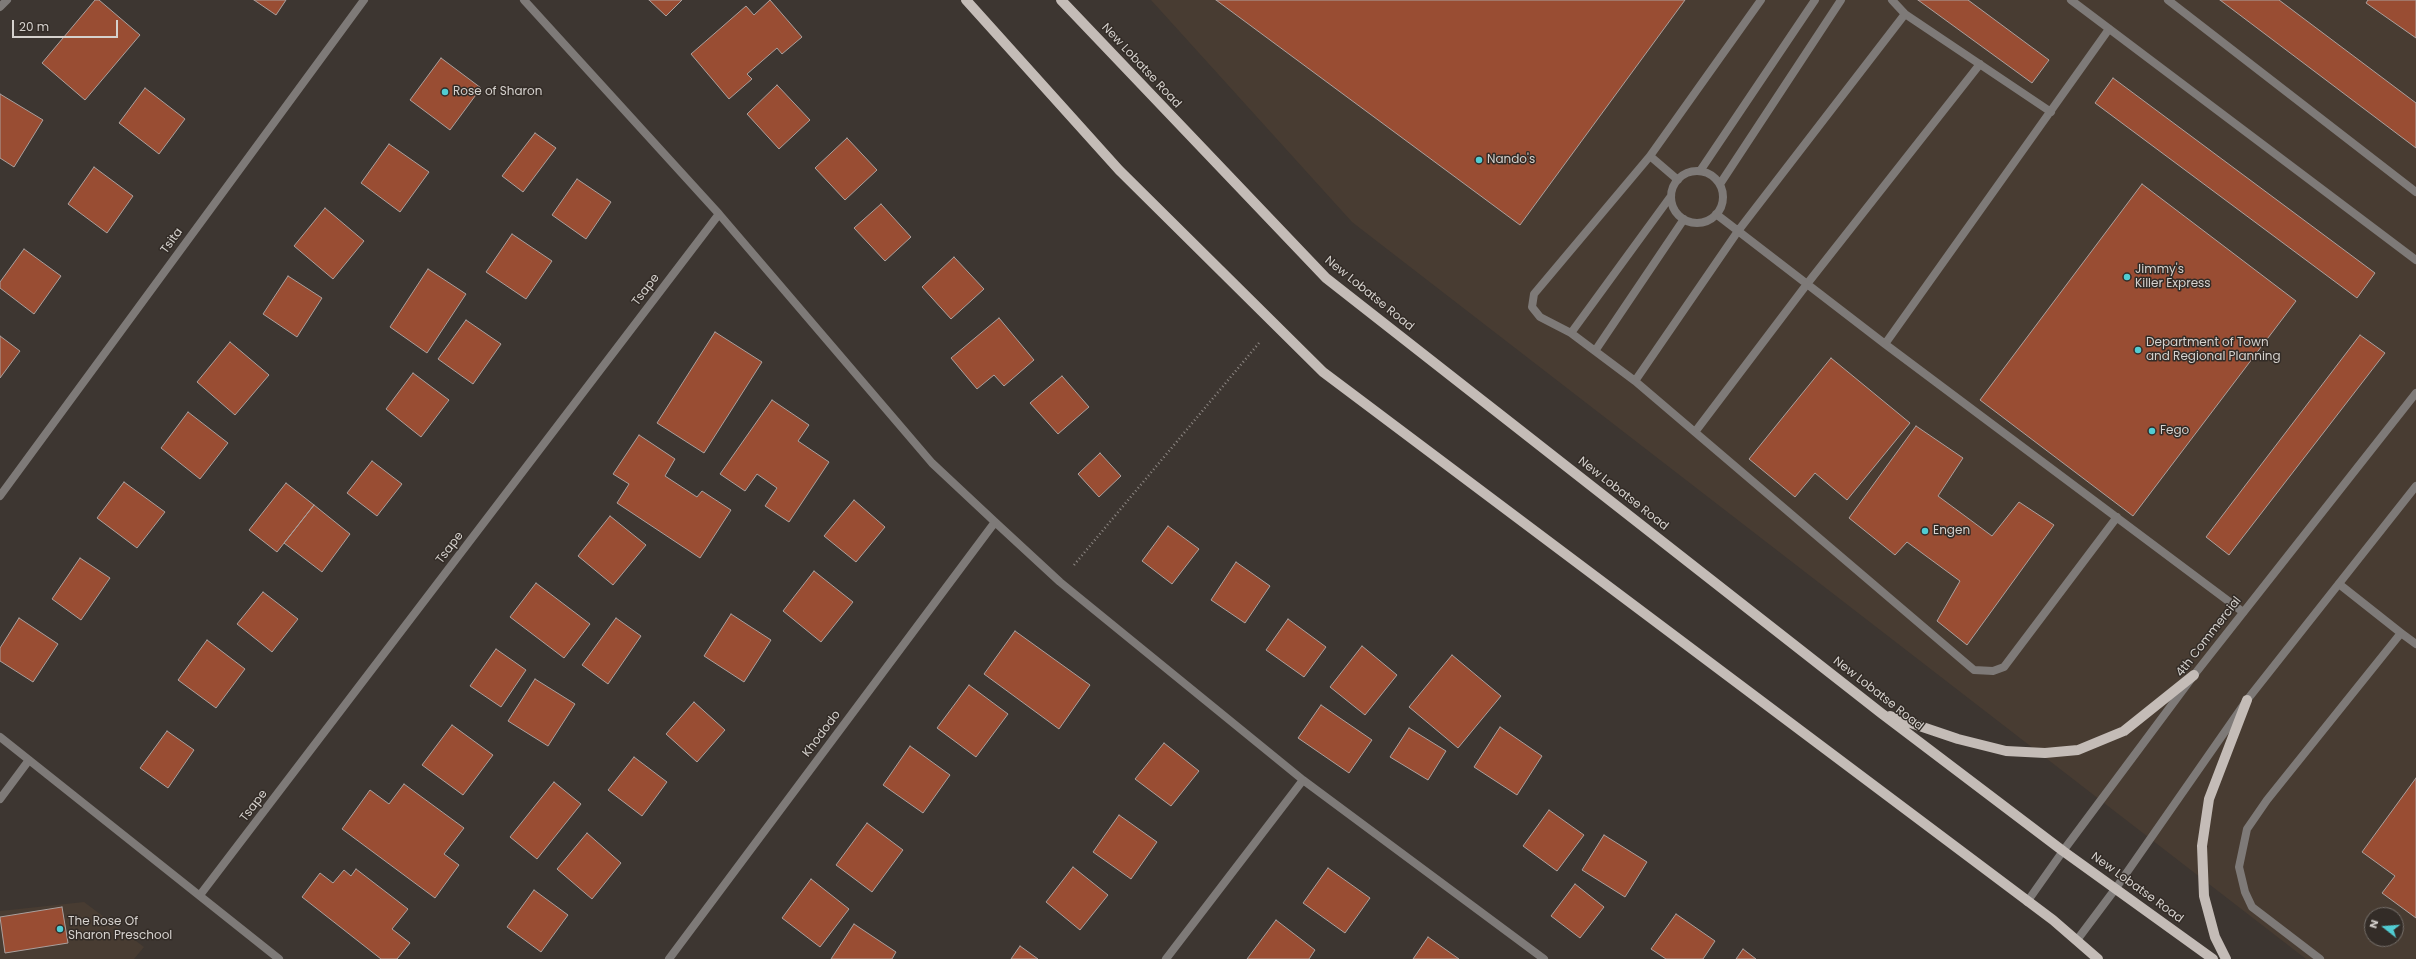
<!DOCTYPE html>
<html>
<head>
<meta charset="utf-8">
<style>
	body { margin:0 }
	#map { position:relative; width:2416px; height:959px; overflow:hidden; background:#3d3631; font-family:Poppins,sans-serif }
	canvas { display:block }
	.north { position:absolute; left:2364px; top:907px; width:40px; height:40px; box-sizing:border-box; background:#332c27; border:1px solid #746e69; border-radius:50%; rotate:287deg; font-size:11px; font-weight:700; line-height:16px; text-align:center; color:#d5d1cd }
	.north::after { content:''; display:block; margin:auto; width:14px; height:18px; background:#51ccd2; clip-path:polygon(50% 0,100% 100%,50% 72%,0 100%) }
	.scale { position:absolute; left:12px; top:20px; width:106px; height:18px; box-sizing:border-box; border:2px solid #d5d1cd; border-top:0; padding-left:5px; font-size:12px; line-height:14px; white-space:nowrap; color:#d5d1cd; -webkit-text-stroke:3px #332c27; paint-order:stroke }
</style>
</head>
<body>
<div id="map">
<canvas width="2416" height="959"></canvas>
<div class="north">N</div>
<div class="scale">20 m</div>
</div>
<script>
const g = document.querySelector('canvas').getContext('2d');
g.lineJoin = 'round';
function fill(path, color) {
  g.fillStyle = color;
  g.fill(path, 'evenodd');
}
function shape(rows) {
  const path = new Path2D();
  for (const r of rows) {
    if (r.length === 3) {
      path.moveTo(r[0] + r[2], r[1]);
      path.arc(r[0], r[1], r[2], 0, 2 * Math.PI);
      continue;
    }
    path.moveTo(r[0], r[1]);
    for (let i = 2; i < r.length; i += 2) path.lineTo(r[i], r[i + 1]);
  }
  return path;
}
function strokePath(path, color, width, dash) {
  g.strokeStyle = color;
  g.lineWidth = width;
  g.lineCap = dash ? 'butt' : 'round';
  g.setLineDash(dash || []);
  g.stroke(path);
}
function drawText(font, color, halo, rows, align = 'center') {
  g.font = font + ' Poppins,sans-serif';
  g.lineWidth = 3;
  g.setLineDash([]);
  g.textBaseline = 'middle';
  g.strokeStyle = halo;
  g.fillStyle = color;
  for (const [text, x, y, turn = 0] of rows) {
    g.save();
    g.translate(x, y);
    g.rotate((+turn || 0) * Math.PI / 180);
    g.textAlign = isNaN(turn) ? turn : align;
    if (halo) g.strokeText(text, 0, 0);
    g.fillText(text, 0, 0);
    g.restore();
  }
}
fill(shape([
	[1151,0,2416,0,2416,959,2306,959,1352,222],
	[2372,915,2396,915,2396,939,2372,939],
	[84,902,144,947,134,959,0,959,0,911]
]), '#483c32');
const building = shape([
	[95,0,99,0,140,35,85,100,42,63,95,0],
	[254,0,286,0,276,15,254,0],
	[649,0,682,0,666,16,649,0],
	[770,0,802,37,782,54,777,48,747,74,752,79,729,99,691,54,746,6,754,15,770,0],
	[1216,0,1685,0,1520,225,1216,0],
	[1918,0,1968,0,2049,60,2032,83,1918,0],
	[2220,0,2279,0,2416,103,2416,148,2220,0],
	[2368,0,2416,0,2416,38,2366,3,2368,0],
	[441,58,481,88,450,130,410,100,441,58],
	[2113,78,2375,273,2357,298,2095,103,2113,78],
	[777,85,810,120,779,149,747,114,777,85],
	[145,88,185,119,159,154,119,123,145,88],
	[0,94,43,120,14,167,0,158,0,94],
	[535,133,556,148,523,192,502,176,535,133],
	[847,138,877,170,845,200,815,168,847,138],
	[389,144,429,172,400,212,361,183,389,144],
	[94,167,133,196,107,233,68,204,94,167],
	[577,179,611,202,586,239,552,215,577,179],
	[2142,184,2296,301,2133,516,1980,400,2142,184],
	[881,204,911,237,885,261,854,228,881,204],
	[325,208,364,241,333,279,294,246,325,208],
	[512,234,552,261,526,299,486,272,512,234],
	[24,249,61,276,34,314,0,288,0,282,24,249],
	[954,257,984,289,951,319,922,287,954,257],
	[428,269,466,294,427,353,390,327,428,269],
	[288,276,322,298,297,337,263,314,288,276],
	[999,318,1034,360,1004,386,994,375,977,389,951,358,999,318],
	[466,320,501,344,473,384,438,359,466,320],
	[715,332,762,362,704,453,657,423,715,332],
	[2360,335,2385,353,2229,555,2206,537,2360,335],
	[0,336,20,351,0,378,0,336],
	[230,342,269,375,235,415,197,382,230,342],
	[1831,358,1910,423,1847,500,1815,473,1795,497,1749,459,1831,358],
	[413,373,449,400,421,437,386,409,413,373],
	[1062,376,1089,407,1058,434,1030,403,1062,376],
	[772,400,809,425,798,441,829,462,789,522,765,506,777,488,757,474,745,491,720,474,772,400],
	[188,412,228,443,200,479,161,448,188,412],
	[1916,426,1963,458,1938,496,1992,536,2019,502,2054,525,1967,645,1937,621,1960,581,1907,542,1895,555,1849,518,1916,426],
	[639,435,675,459,665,476,697,497,702,491,731,510,700,558,617,503,629,484,613,474,639,435],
	[1100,453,1121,476,1099,497,1078,474,1100,453],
	[372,461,402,484,377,516,347,493,372,461],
	[124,482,165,512,137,548,97,518,124,482],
	[286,483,314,505,277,552,249,530,286,483],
	[854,500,885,527,856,562,824,536,854,500],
	[314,505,350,534,322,572,284,543,314,505],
	[610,516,646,545,613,585,578,556,610,516],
	[1168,526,1199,549,1172,584,1142,561,1168,526],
	[80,558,110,578,81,620,52,599,80,558],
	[1236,562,1270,586,1245,623,1211,600,1236,562],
	[814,571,853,602,821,642,783,611,814,571],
	[536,583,590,624,564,658,510,617,536,583],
	[263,592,298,619,272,652,237,624,263,592],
	[731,614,771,640,744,682,704,656,731,614],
	[19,618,58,644,33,682,0,661,0,648,19,618],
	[616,618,641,636,608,684,582,665,616,618],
	[1288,619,1326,647,1304,677,1266,650,1288,619],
	[1015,631,1090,685,1059,729,984,674,1015,631],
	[207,640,245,669,216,708,178,680,207,640],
	[1362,646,1397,675,1365,715,1330,687,1362,646],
	[496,649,526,670,501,707,470,686,496,649],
	[1452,655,1501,696,1458,748,1409,707,1452,655],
	[535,679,575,704,548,746,508,721,535,679],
	[969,685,1008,714,976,757,937,728,969,685],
	[694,702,725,730,697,762,666,734,694,702],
	[1321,705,1372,740,1349,773,1298,738,1321,705],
	[452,725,493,755,463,795,422,765,452,725],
	[1500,727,1542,756,1517,795,1474,767,1500,727],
	[1409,728,1446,751,1428,780,1390,757,1409,728],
	[167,731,194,750,168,788,140,768,167,731],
	[1164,743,1199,771,1171,806,1135,779,1164,743],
	[910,746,950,775,923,813,883,785,910,746],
	[634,757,667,782,642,816,608,790,634,757],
	[2416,778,2416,918,2382,893,2395,876,2362,852,2416,778],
	[554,782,581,804,537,859,510,837,554,782],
	[404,784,464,828,444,854,459,865,435,898,342,829,370,790,389,804,404,784],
	[1549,810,1584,835,1557,871,1523,846,1549,810],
	[1119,815,1157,842,1131,879,1093,852,1119,815],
	[867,823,903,850,872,892,836,865,867,823],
	[587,833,621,863,592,899,557,869,587,833],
	[1604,835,1647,862,1625,897,1582,870,1604,835],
	[1073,867,1108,895,1080,930,1046,902,1073,867],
	[1328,868,1370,898,1345,933,1303,903,1328,868],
	[356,869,408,909,392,929,410,943,397,959,381,959,302,897,320,873,333,883,344,870,351,876,356,869],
	[811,879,849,909,820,947,782,918,811,879],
	[1575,884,1604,907,1580,938,1551,916,1575,884],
	[534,890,568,915,541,952,507,927,534,890],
	[62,907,68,943,5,953,0,917,62,907],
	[1676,914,1715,941,1703,959,1666,959,1651,949,1676,914],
	[1276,920,1315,950,1309,959,1247,959,1276,920],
	[854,924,896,952,892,959,831,959,854,924],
	[1428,937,1459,959,1413,959,1428,937],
	[1020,946,1038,959,1011,959,1020,946],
	[1743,949,1756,959,1736,959,1743,949]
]);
fill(building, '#994d33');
strokePath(building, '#aba09d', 1);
strokePath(shape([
	[1074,565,1259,343]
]), '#908a86', 2.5, [1, 3]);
strokePath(shape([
	[1761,0,1650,156,1534,294,1532,307,1540,317,1571,333,1635,381,1974,670,1993,671,2004,667,2117,517],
	[1892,0,1905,14],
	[1650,156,1678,180],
	[1700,171,1815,0],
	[1697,197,26],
	[1720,184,1841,0],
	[1716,214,1885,344,2243,612],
	[1571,333,1671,196],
	[1885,344,2109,29],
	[1595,351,1684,219],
	[1635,381,1738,231,1905,14,2051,112],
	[1695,432,1807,284,1980,64],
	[2401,633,2416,644],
	[2320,959,2252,907,2245,892,2239,867,2247,829,2267,800,2401,633,2339,584]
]), '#7e7a78', 8);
strokePath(shape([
	[524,0,719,214,932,463,995,522,1060,582,1303,780,1544,959],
	[2071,0,2416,260],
	[2168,0,2416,192],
	[0,7,7,0],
	[0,496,364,0],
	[0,737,279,959],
	[0,799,29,760],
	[200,895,719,214],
	[2027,902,2063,851,2194,675,2416,393],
	[2077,940,2116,888,2247,700,2416,486],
	[669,959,995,522],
	[1166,959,1303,780]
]), '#7e7a78', 8);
strokePath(shape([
	[966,0,1119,170,1323,372,2053,920,2098,959],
	[1061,0,1326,278,1881,713,2063,851,2213,959],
	[1890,716,1958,739,2006,751,2045,753,2078,750,2124,731,2194,675],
	[2226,959,2215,937,2204,896,2202,846,2209,799,2247,700]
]), '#c4bcb7', 10);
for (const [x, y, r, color] of [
	[445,92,4,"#51ccd2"],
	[1479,160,4,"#51ccd2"],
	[2127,277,4,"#51ccd2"],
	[2138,350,4,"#51ccd2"],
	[2152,431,4,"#51ccd2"],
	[1925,531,4,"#51ccd2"],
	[60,929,4,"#51ccd2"]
]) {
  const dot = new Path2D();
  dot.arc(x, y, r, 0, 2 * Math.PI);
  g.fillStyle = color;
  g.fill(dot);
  strokePath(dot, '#332c27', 1.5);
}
drawText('12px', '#d5d1cd', '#332c27', [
	["New Lobatse Road",1141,66,47],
	["Tsita",172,241,-54],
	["Tsape",646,290,-53],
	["New Lobatse Road",1369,294,39],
	["New Lobatse Road",1623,494,38],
	["Tsape",450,548,-53],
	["4th Commercial",2209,637,-52],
	["New Lobatse Road",1878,694,38],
	["Khododo",822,734,-53],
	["Tsape",254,806,-53],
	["New Lobatse Road",2137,888,36]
]);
drawText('12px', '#d5d1cd', '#332c27', [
	["Rose of Sharon",453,92],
	["Nando's",1487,160],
	["Jimmy's",2135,270],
	["Killer Express",2135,284],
	["Department of Town",2146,343],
	["and Regional Planning",2146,357],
	["Fego",2160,431],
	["Engen",1933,531],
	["The Rose Of",68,922],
	["Sharon Preschool",68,936]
], 'left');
</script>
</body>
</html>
